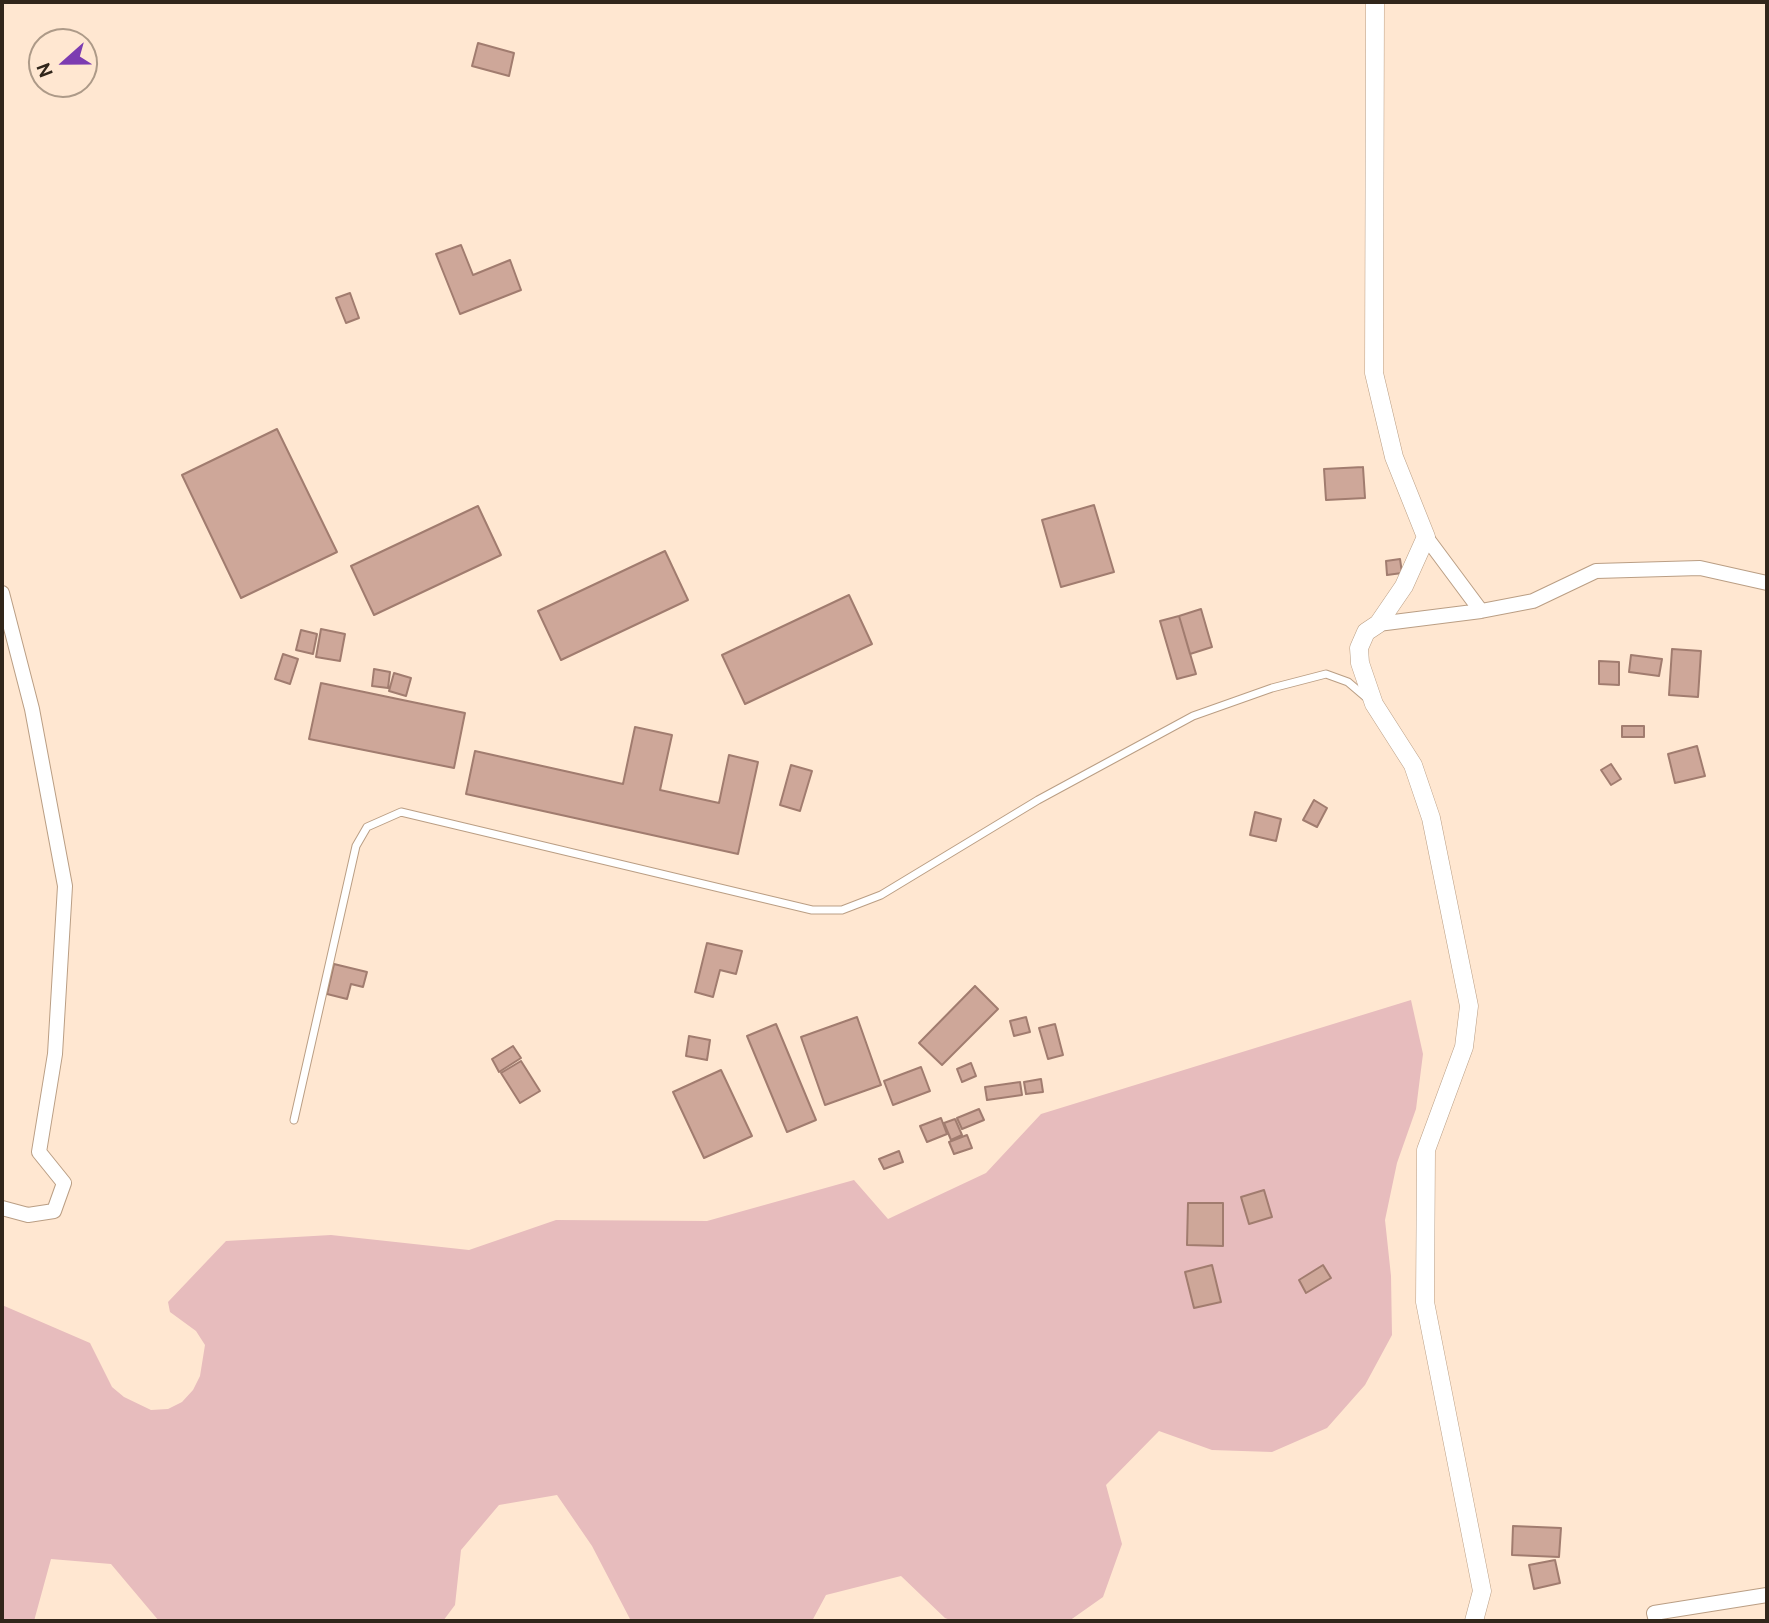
<!DOCTYPE html>
<html>
<head>
<meta charset="utf-8">
<style>
	body { margin:0 }
	#map { position:relative; width:1769px; height:1623px; overflow:hidden; background:#ffe7d1; font-family:Cabin,sans-serif }
	canvas { display:block }
	.frame { position:absolute; inset:0; border:4px solid #31261b; pointer-events:none }
	.north { position:absolute; left:28px; top:28px; width:70px; height:70px; box-sizing:border-box; background:#ffe7d1; border:2px solid #ad9a88; border-radius:50%; rotate:249deg; font-size:19px; font-weight:700; line-height:28px; text-align:center; color:#31261b }
	.north::after { content:''; display:block; margin:auto; width:24px; height:32px; background:#7c3cb1; clip-path:polygon(50% 0,100% 100%,50% 72%,0 100%) }
</style>
</head>
<body>
<div id="map">
<canvas width="1769" height="1623"></canvas>
<div class="frame"></div>
<div class="north">N</div>
</div>
<script>
const g = document.querySelector('canvas').getContext('2d');
g.lineJoin = 'round';
function fill(path, color) {
  g.fillStyle = color;
  g.fill(path, 'evenodd');
}
function shape(rows) {
  const path = new Path2D();
  for (const r of rows) {
    path.moveTo(r[0], r[1]);
    for (let i = 2; i < r.length; i += 2) path.lineTo(r[i], r[i + 1]);
  }
  return path;
}
function strokePath(path, color, width, dash) {
  g.strokeStyle = color;
  g.lineWidth = width;
  g.lineCap = dash ? 'butt' : 'round';
  g.setLineDash(dash || []);
  g.stroke(path);
}
fill(shape([
	[1411,1000,1423,1054,1416,1109,1397,1163,1385,1220,1391,1276,1392,1335,1365,1385,1327,1428,1272,1452,1212,1450,1159,1431,1106,1485,1122,1544,1103,1597,1069,1621,953,1621,945,1618,901,1576,826,1595,812,1621,631,1621,592,1546,557,1495,499,1505,461,1550,455,1605,443,1621,159,1621,111,1564,51,1559,34,1621,2,1621,2,1305,90,1343,112,1387,124,1397,151,1410,168,1409,182,1402,193,1390,200,1376,205,1345,196,1331,170,1312,168,1302,226,1241,331,1235,469,1250,556,1220,707,1221,854,1180,888,1219,986,1173,1041,1114]
]), '#e7bcbd');
const building = shape([
	[478,43,514,53,509,76,472,66,478,43],
	[461,245,473,275,510,260,521,290,460,314,436,254,461,245],
	[350,293,359,318,346,323,336,298,350,293],
	[277,429,337,552,241,598,182,475,277,429],
	[1363,467,1365,498,1326,500,1324,469,1363,467],
	[1094,505,1114,572,1061,587,1042,520,1094,505],
	[478,506,501,555,374,615,351,566,478,506],
	[665,551,688,600,561,660,538,611,665,551],
	[1400,559,1402,573,1387,575,1386,561,1400,559],
	[849,595,872,644,745,704,722,655,849,595],
	[1201,609,1212,647,1190,654,1179,616,1201,609],
	[1179,616,1196,674,1177,679,1160,621,1179,616],
	[321,629,345,634,340,661,316,657,321,629],
	[301,630,317,634,313,654,296,650,301,630],
	[1672,649,1701,651,1698,697,1669,695,1672,649],
	[283,654,298,659,290,684,275,679,283,654],
	[1631,655,1662,659,1659,676,1629,672,1631,655],
	[1599,661,1619,662,1619,685,1599,684,1599,661],
	[374,669,390,672,388,688,372,686,374,669],
	[394,673,411,678,406,696,389,691,394,673],
	[321,683,465,713,454,768,309,739,321,683],
	[1622,726,1644,726,1644,737,1622,737,1622,726],
	[635,727,672,735,660,790,719,803,729,755,758,762,738,854,466,794,475,751,623,784,635,727],
	[1697,746,1705,776,1675,783,1668,754,1697,746],
	[1611,764,1621,779,1611,785,1601,770,1611,764],
	[791,765,812,771,800,811,780,805,791,765],
	[1314,800,1327,808,1317,827,1303,820,1314,800],
	[1255,812,1281,819,1276,841,1250,835,1255,812],
	[707,943,742,951,736,974,720,970,713,997,695,992,707,943],
	[334,964,367,972,363,987,351,984,347,999,327,994,334,964],
	[975,986,998,1009,942,1065,919,1043,975,986],
	[857,1017,881,1085,825,1105,801,1037,857,1017],
	[1026,1017,1030,1032,1014,1036,1010,1021,1026,1017],
	[776,1024,816,1120,787,1132,747,1036,776,1024],
	[1055,1024,1063,1055,1048,1059,1039,1028,1055,1024],
	[689,1036,710,1040,707,1060,686,1056,689,1036],
	[513,1046,521,1058,499,1072,492,1059,513,1046],
	[521,1061,540,1091,520,1103,501,1073,521,1061],
	[971,1063,976,1076,962,1082,957,1069,971,1063],
	[921,1067,930,1091,893,1105,884,1081,921,1067],
	[721,1070,752,1136,704,1158,673,1092,721,1070],
	[1041,1079,1043,1092,1026,1094,1024,1082,1041,1079],
	[1020,1082,1022,1095,987,1100,985,1087,1020,1082],
	[979,1109,984,1120,962,1129,957,1118,979,1109],
	[941,1118,947,1134,927,1142,920,1126,941,1118],
	[955,1119,962,1135,951,1140,944,1123,955,1119],
	[967,1135,972,1148,954,1154,949,1142,967,1135],
	[899,1151,903,1162,884,1169,879,1159,899,1151],
	[1264,1190,1272,1217,1249,1224,1241,1197,1264,1190],
	[1188,1203,1223,1203,1223,1246,1187,1245,1188,1203],
	[1212,1265,1221,1302,1194,1308,1185,1272,1212,1265],
	[1323,1265,1331,1278,1306,1293,1299,1280,1323,1265],
	[1513,1526,1561,1528,1559,1557,1512,1555,1513,1526],
	[1555,1560,1560,1583,1534,1589,1529,1565,1555,1560]
]);
fill(building, '#cea799');
strokePath(building, '#a17c6f', 2);
const service = shape([
	[294,1120,356,846,367,827,401,812,812,910,842,910,881,895,1038,800,1193,716,1272,688,1326,674,1348,682,1368,699]
]);
const minor = shape([
	[1426,537,1481,611],
	[2,593,32,709,65,886,55,1054,39,1152,64,1183,54,1211,28,1215,2,1208],
	[1378,624,1481,611,1533,601,1596,571,1700,568,1767,583],
	[1656,1621,1654,1613,1767,1595]
]);
const tertiary = shape([
	[1375,2,1374,373,1394,457,1426,537,1404,586,1378,624,1366,632,1359,648,1360,663,1374,704,1413,765,1431,818,1469,1006,1464,1047,1426,1150,1425,1302,1482,1591,1474,1621]
]);
strokePath(service, '#ba9e84', 9);
strokePath(minor, '#ba9e84', 16);
strokePath(tertiary, '#ba9e84', 19);
strokePath(service, '#fff', 7);
strokePath(minor, '#fff', 14);
strokePath(tertiary, '#fff', 18);
</script>
</body>
</html>
